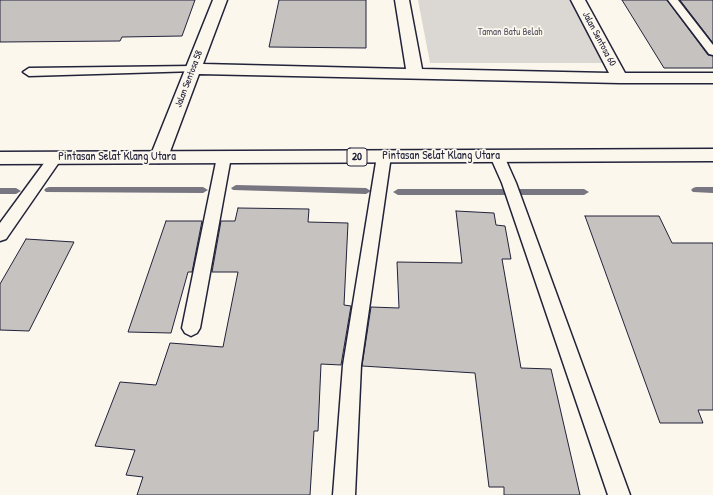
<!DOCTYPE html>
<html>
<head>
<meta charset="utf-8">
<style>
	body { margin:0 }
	canvas { display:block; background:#fbf7ec }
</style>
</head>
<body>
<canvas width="713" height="495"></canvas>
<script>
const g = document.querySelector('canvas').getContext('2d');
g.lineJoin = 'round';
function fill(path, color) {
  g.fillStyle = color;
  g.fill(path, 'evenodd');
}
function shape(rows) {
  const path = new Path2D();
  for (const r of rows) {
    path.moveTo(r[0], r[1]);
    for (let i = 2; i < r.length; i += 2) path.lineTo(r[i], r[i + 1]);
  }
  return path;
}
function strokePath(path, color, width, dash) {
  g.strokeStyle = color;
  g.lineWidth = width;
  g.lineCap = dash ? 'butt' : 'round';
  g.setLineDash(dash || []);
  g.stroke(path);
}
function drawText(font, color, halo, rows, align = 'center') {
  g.font = font + ' "Patrick Hand",sans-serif';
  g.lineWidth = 3.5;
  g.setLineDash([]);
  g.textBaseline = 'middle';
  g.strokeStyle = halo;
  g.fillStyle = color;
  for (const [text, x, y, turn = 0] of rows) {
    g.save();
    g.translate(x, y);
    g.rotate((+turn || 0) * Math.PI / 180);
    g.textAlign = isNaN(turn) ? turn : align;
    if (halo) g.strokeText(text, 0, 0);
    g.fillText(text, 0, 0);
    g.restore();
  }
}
fill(shape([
	[418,0,570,0,603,63,430,63]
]), '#dbd8d3');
fill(shape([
	[236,185,366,188,371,191,366,194,233,190,231,188,236,185],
	[49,187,203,187,208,190,203,193,46,192,44,190,46,188,49,187],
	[696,187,713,187,713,193,693,192,691,190,693,188,696,187],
	[0,188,16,188,21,191,16,194,0,194,0,188],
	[398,189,584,189,589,192,584,195,398,195,393,192,398,189]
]), '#787681');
const building = shape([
	[0,0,195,0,182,36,122,37,120,41,0,42,0,0],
	[279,0,366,0,366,48,269,47,279,0],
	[622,0,667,0,708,55,713,56,713,68,664,68,622,0],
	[680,0,713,0,713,43,680,0],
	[238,208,309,209,308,222,348,223,344,305,351,306,341,365,321,364,318,431,314,431,310,495,137,495,143,477,126,475,135,450,95,446,120,382,156,385,170,343,223,347,238,272,212,272,221,221,235,221,238,208],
	[456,211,494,213,496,225,505,226,511,259,502,259,521,368,551,369,580,495,504,495,504,487,489,487,475,373,362,366,371,307,399,308,397,262,462,263,456,211],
	[585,216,659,216,672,243,713,243,713,410,698,410,703,423,660,423,585,216],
	[166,221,202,221,192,272,188,272,171,333,128,332,166,221],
	[26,239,74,242,29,331,0,330,0,284,26,239]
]);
fill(building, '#c6c2c0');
strokePath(building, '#22223b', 1);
const lane = shape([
	[668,0,678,0,713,45,713,55,709,54,668,0],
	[193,66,199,69,197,71,29,76,23,72,29,68,193,66],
	[384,152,389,153,391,156,361,365,355,495,333,495,343,365,377,156,379,153,384,152],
	[497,152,502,153,504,156,516,183,630,495,608,495,502,183,490,156,492,153,497,152],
	[224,153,229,154,231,157,200,328,197,333,191,336,185,333,182,328,217,157,219,154,224,153],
	[55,154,60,155,62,158,6,239,0,241,0,223,50,155,55,154]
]);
const street = shape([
	[213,0,227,0,203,64,406,69,395,0,409,0,422,69,609,73,571,0,585,0,625,73,713,73,713,83,620,83,199,74,168,157,166,161,159,163,152,161,150,157,213,0]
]);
const highway = shape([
	[713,149,713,161,0,164,0,152,713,149]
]);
strokePath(lane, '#22223b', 3);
strokePath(street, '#22223b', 3);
strokePath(highway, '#22223b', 3);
fill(lane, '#fbf7ec');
fill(street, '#fbf7ec');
fill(highway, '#fbf7ec');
drawText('10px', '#505061', '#fbf7ec', [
	["Taman Batu Belah",510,32]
]);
drawText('10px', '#22223b', '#fbf7ec', [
	["Jalan Sentosa 60",599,39,62],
	["Jalan Sentosa 58",189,79,-69]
]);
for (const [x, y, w] of [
	[357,157,20]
]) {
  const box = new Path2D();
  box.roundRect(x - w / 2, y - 9, w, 18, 3);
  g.fillStyle = '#fbf7ec';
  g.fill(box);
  strokePath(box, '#22223b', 1);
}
drawText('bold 11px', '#22223b', null, [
	["20",357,157]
]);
drawText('12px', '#22223b', '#fbf7ec', [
	["Pintasan Selat Klang Utara",441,156],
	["Pintasan Selat Klang Utara",117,157]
]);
</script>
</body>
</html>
